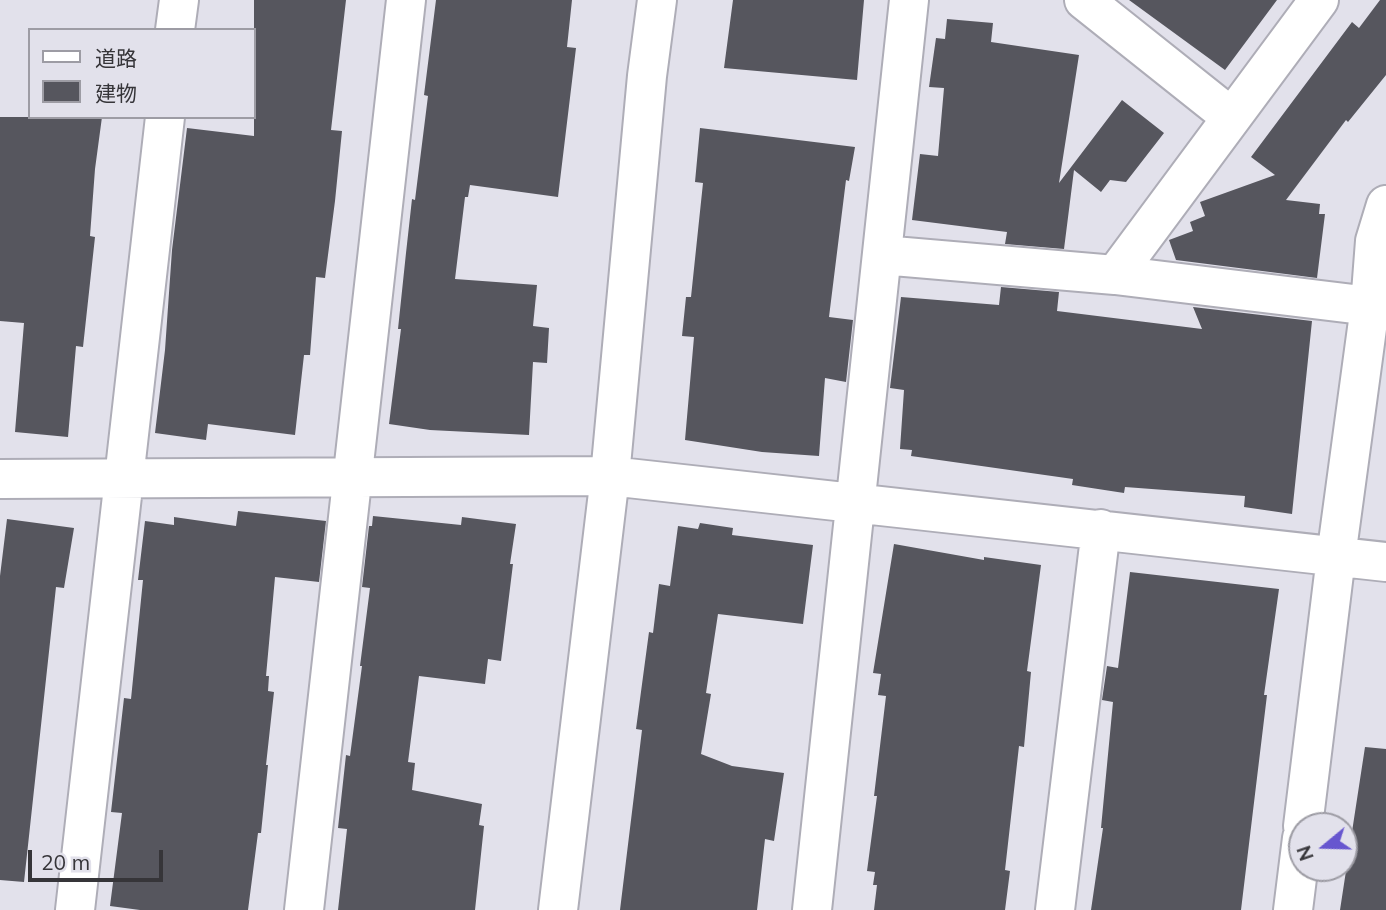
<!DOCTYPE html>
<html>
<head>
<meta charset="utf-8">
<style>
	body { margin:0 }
	#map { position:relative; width:1386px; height:910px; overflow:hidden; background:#e2e1eb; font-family:Mulish,"Noto Sans JP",sans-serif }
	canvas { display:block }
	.legend { position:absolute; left:28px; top:28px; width:228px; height:91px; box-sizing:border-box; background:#e2e1eb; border:2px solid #9d9ca4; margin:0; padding:9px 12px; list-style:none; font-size:21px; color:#363539 }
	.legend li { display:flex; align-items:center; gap:14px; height:35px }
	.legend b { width:35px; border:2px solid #9d9ca4 }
	.north { position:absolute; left:1288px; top:812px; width:70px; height:70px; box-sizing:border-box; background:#e2e1eb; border:2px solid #9d9ca4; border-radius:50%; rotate:251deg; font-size:19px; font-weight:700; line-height:28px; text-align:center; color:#363539 }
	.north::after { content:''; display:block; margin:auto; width:24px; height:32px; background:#6756cf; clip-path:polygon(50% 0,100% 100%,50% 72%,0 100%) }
	.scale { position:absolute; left:28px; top:850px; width:135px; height:32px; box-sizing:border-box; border:4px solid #363539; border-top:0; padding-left:9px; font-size:21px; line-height:24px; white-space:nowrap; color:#363539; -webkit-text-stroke:5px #e2e1eb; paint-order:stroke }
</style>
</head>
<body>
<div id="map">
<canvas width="1386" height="910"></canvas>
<ul class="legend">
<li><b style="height:9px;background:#fff"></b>道路</li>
<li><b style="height:19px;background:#56565e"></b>建物</li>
</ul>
<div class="north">N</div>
<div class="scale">20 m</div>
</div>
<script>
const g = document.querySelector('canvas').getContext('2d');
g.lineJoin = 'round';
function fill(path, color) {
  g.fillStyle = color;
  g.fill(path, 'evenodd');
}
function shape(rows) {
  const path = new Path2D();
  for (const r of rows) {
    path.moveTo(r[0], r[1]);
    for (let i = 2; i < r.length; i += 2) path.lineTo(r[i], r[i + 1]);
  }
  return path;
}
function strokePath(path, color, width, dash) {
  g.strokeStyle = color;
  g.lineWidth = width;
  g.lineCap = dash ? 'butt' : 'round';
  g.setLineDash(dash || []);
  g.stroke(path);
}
fill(shape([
	[254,0,346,0,331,130,342,131,335,201,325,278,316,277,310,355,304,355,295,435,208,424,206,440,155,433,165,350,172,250,187,128,254,136],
	[436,0,572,0,567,47,576,48,558,197,470,185,468,197,465,197,455,279,537,285,533,326,549,328,547,363,533,362,529,435,430,430,389,424,401,329,398,329,406,253,412,199,415,200,428,96,424,95],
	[733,0,864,0,857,80,724,68],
	[1129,0,1277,0,1225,70],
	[1380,0,1386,0,1386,75,1348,122,1346,120,1286,200,1320,204,1319,214,1325,214,1317,278,1176,260,1169,240,1193,231,1190,222,1205,216,1200,202,1275,175,1251,157,1352,22,1359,28],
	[947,19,993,23,991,42,1079,55,1059,183,1122,100,1164,133,1126,182,1110,180,1101,192,1074,170,1064,249,1005,244,1007,232,912,220,920,154,938,156,944,88,929,87,936,38,945,39],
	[0,117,102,117,95,169,90,236,95,237,83,347,76,346,68,437,15,432,24,323,0,321],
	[700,128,855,147,849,181,846,180,829,317,853,320,846,382,825,378,819,456,762,452,685,440,694,337,682,336,686,297,691,297,703,183,695,182],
	[1001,287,1059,292,1057,311,1202,329,1193,307,1312,321,1292,514,1244,507,1245,496,1125,487,1124,493,1072,485,1073,479,911,456,912,450,900,449,904,390,890,388,901,297,999,305],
	[238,511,326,521,319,582,275,577,266,676,269,676,268,691,274,692,266,765,268,765,261,833,258,833,248,910,140,910,110,906,122,813,111,812,124,698,131,699,143,580,138,580,145,521,174,525,174,517,236,526],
	[373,516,461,525,462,517,516,524,510,564,513,564,501,661,488,659,485,684,419,676,408,762,415,763,412,790,482,804,479,825,484,826,475,910,338,910,347,829,338,828,346,755,350,756,362,666,360,666,370,588,362,587,369,526,372,526],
	[7,519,74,528,64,588,56,587,24,882,0,880,0,576],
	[700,523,733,528,732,535,813,545,803,624,718,614,706,693,711,694,701,754,732,766,784,773,774,841,765,839,757,910,620,910,642,730,636,729,649,632,653,633,659,584,670,586,678,526,698,529],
	[894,544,984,560,984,557,1041,565,1027,671,1031,672,1024,747,1019,746,1005,870,1010,871,1005,910,874,910,877,885,873,885,875,872,867,871,877,796,874,796,886,696,878,695,881,674,873,673],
	[1130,572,1279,589,1264,695,1267,695,1241,910,1091,910,1103,828,1101,828,1113,702,1102,700,1107,666,1118,668],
	[1365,747,1386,749,1386,910,1340,910]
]), '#56565e');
const minor = shape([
	[1084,0,1231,117],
	[175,30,179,0],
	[882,255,1115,275,1370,306],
	[1115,275,1319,0],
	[0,479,610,476,1386,562],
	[1303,826,1336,557,1370,306,1375,241,1386,205],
	[75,910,165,117],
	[304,910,406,0],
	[558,910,610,476,647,76,657,0],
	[812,910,909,0],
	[1055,910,1101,529],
	[1293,910,1302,838]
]);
strokePath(minor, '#aeadb7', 42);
strokePath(minor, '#fff', 38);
</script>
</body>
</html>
